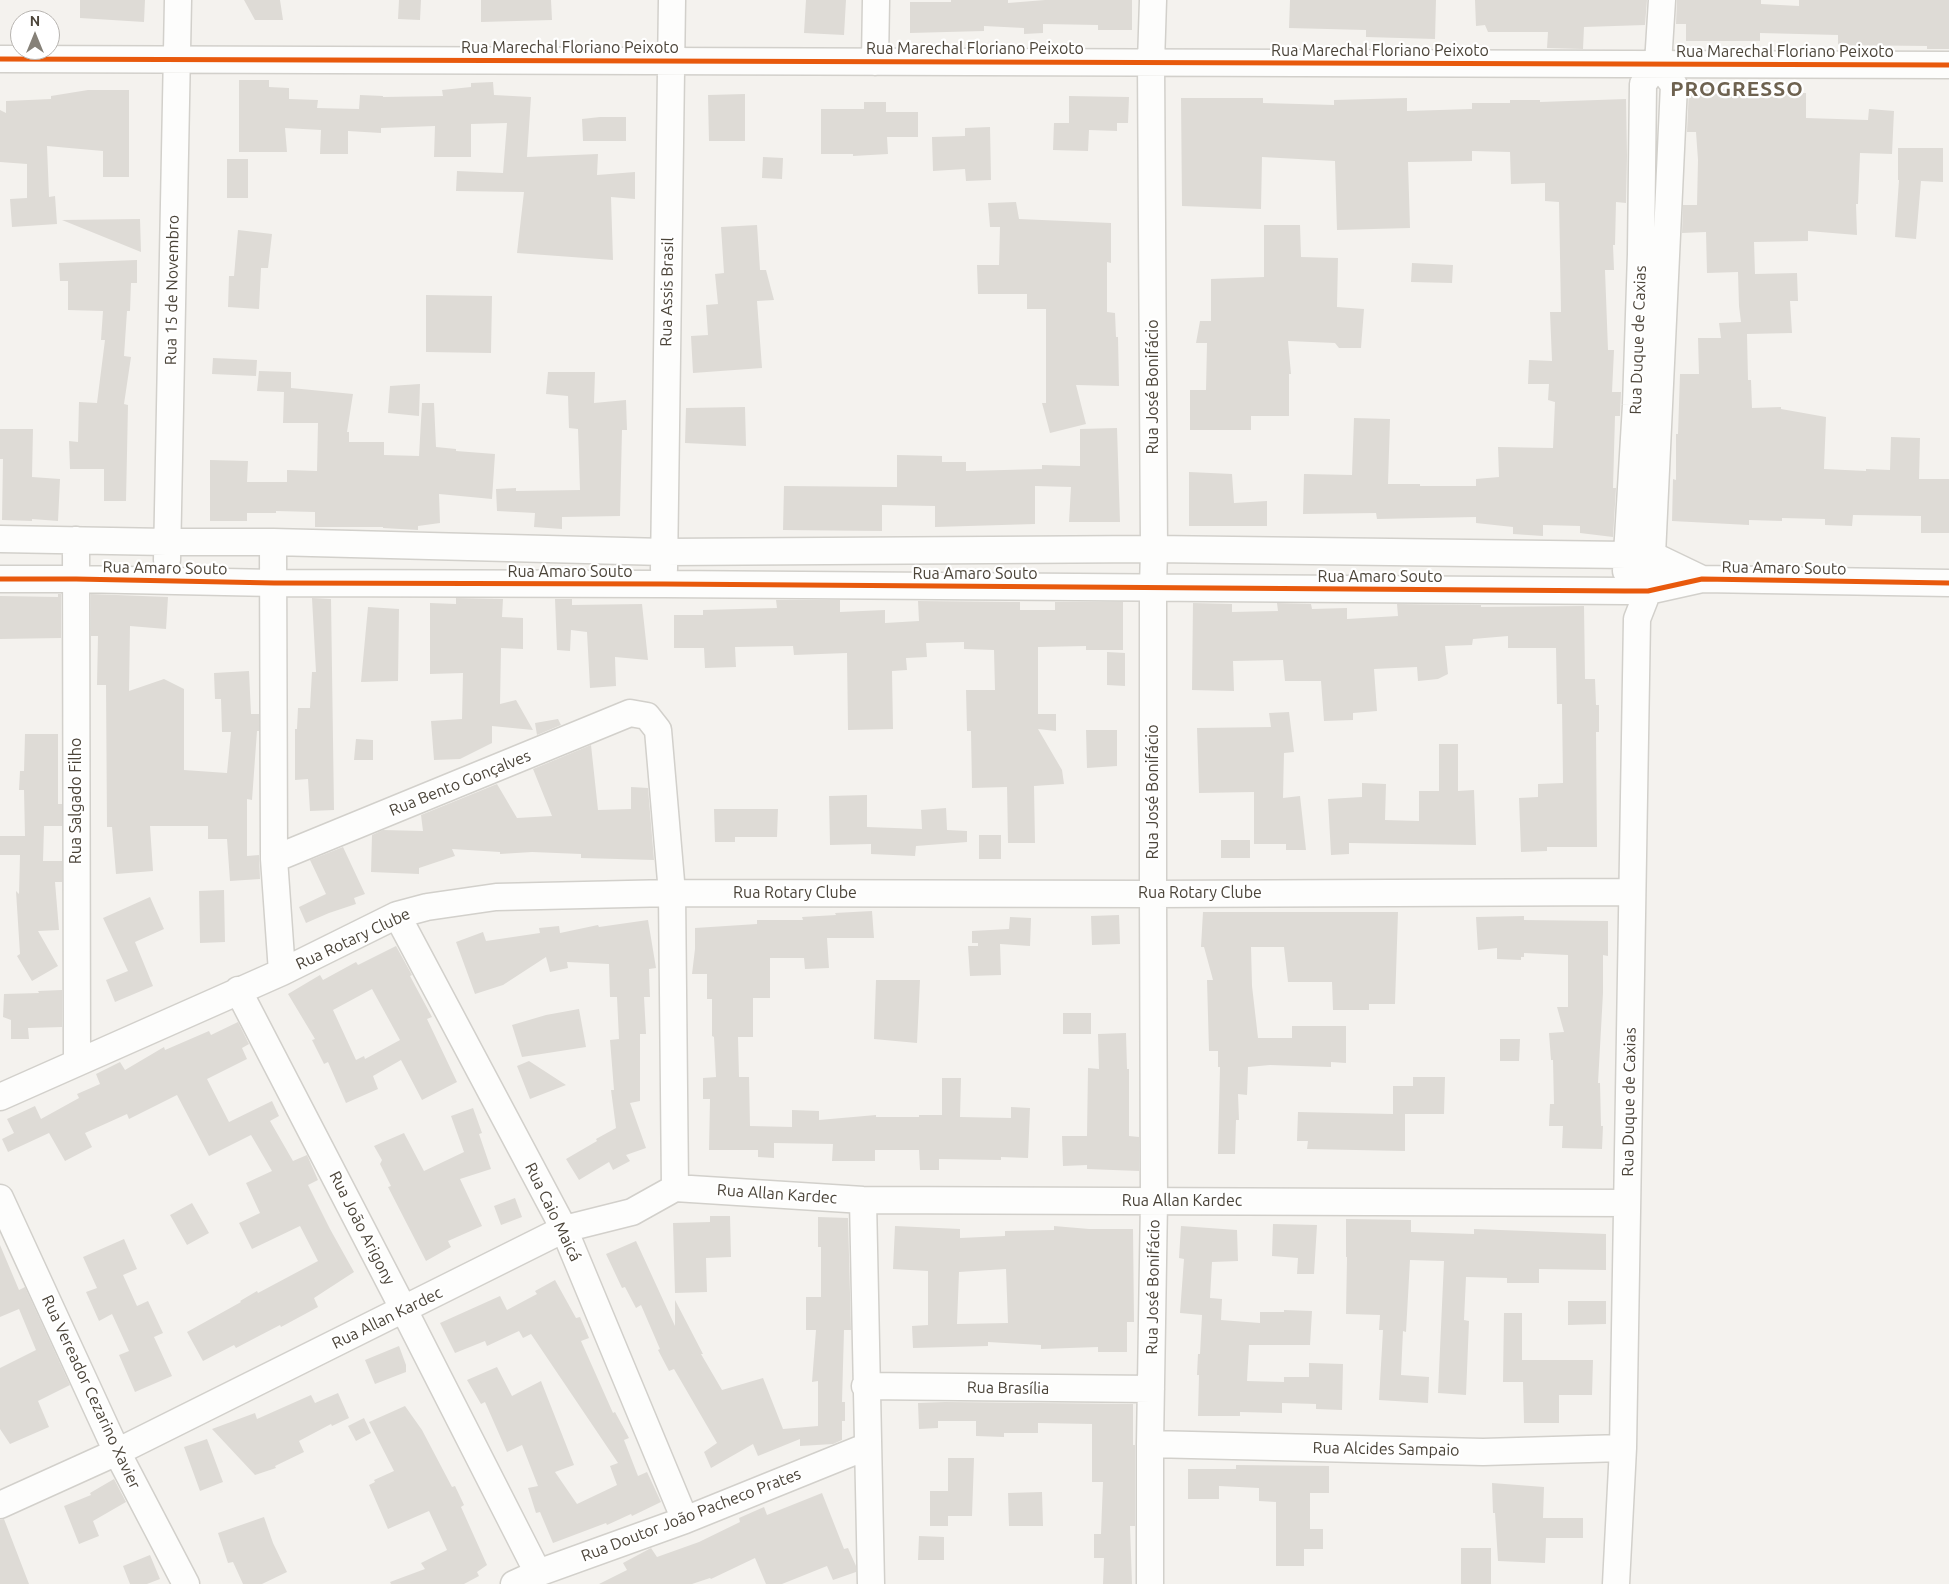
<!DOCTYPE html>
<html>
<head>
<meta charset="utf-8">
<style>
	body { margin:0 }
	#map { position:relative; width:1949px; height:1584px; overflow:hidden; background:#f4f2ee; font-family:Ubuntu,sans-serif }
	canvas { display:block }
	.north { position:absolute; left:10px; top:10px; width:50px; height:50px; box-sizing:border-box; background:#fff; border:1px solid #b7b4b0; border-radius:50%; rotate:0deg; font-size:14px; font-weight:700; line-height:20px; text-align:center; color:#4b4439 }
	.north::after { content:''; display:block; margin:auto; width:18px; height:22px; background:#868178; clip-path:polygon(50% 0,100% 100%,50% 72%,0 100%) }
</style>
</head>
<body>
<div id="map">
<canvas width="1949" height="1584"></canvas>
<div class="north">N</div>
</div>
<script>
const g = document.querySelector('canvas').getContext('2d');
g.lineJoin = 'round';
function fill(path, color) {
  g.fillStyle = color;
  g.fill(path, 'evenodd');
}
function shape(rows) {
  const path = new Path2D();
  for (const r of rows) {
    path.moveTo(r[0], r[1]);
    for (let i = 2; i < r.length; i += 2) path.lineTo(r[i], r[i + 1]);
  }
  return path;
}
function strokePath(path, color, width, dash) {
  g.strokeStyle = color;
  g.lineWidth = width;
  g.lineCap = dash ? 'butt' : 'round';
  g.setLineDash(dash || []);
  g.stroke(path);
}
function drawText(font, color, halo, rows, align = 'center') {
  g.font = font + ' Ubuntu,sans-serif';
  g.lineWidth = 4.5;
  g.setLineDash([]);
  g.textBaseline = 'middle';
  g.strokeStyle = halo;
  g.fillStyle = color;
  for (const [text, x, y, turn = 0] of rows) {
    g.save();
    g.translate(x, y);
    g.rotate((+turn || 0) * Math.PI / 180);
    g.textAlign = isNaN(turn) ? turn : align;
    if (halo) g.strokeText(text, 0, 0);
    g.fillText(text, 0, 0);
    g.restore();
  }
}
fill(shape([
	[80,0,145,0,144,22,80,18],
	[244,0,280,0,283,20,255,20],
	[399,0,421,0,420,20,398,19],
	[481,0,551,0,552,20,481,22],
	[806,0,846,0,844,35,804,33],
	[951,0,1008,0,1008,3,1045,0,1132,0,1132,30,1098,30,1098,25,1043,24,1043,33,1024,34,1024,28,984,26,984,31,910,33,910,2,951,2],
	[1290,0,1436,0,1435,39,1366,37,1366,30,1289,28],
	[1475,0,1647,0,1645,25,1584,27,1583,49,1547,48,1548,32,1488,32,1485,25,1476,26],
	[1677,0,1761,0,1761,4,1799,6,1799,0,1949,0,1949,49,1927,49,1927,46,1838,45,1838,35,1760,33,1760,41,1686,41,1686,24,1676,24],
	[239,80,269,80,269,87,289,88,289,99,318,100,317,108,359,109,360,95,383,96,383,97,443,96,442,90,471,87,471,83,493,82,494,95,531,97,527,157,598,154,597,175,635,172,635,199,611,197,613,260,517,253,524,192,456,191,457,171,503,173,507,123,471,124,471,157,434,157,435,126,381,128,381,133,348,131,348,154,320,154,321,130,285,128,287,152,239,152],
	[1689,89,1752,90,1752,92,1806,93,1806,118,1868,120,1869,109,1894,111,1892,154,1860,153,1858,204,1856,204,1857,235,1808,231,1808,241,1754,242,1755,274,1797,273,1798,301,1790,301,1792,333,1747,334,1748,380,1751,380,1752,408,1781,407,1781,409,1826,417,1824,469,1866,471,1866,469,1890,470,1891,437,1920,438,1919,479,1949,479,1949,533,1921,533,1921,516,1853,515,1852,526,1825,525,1825,519,1782,518,1782,521,1749,520,1749,525,1672,521,1673,479,1676,480,1676,434,1678,434,1680,374,1699,374,1698,338,1721,338,1719,323,1741,322,1739,306,1738,272,1707,273,1706,232,1682,233,1683,205,1697,205,1698,160,1696,132,1687,132],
	[88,90,129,90,129,177,103,177,103,151,47,146,49,197,55,196,57,224,12,227,10,199,27,198,27,164,0,162,0,110,6,113,6,101,51,99,51,96],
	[745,94,745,141,709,141,708,95],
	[1069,96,1129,97,1128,123,1117,123,1117,131,1089,130,1088,151,1053,150,1054,123,1069,123],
	[1181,98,1263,98,1263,103,1334,105,1334,100,1407,98,1407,111,1472,109,1472,103,1510,103,1510,100,1540,100,1540,102,1626,99,1627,156,1626,203,1616,202,1615,245,1613,245,1614,270,1605,270,1608,350,1614,350,1612,392,1621,392,1620,416,1615,416,1613,488,1616,488,1613,537,1580,533,1580,526,1543,525,1543,536,1513,534,1513,527,1476,523,1476,517,1377,519,1376,513,1303,514,1304,474,1352,475,1354,418,1390,419,1388,484,1420,484,1420,486,1476,486,1476,479,1499,477,1498,447,1553,448,1555,402,1548,400,1549,384,1528,384,1529,360,1552,361,1550,312,1561,312,1559,202,1545,201,1545,183,1511,184,1510,152,1472,151,1472,161,1408,162,1410,228,1337,230,1335,161,1262,157,1261,209,1182,206],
	[864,102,886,102,886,112,918,112,918,137,887,137,888,154,853,156,853,154,821,154,821,109,864,109],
	[600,117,626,117,626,141,583,141,582,119],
	[990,127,991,180,966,181,965,169,933,171,932,137,965,136,965,128],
	[1898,148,1943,148,1943,182,1921,181,1916,239,1895,237,1899,180,1898,180],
	[763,157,783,158,782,179,762,178],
	[227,159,248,159,248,198,227,198],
	[1016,202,1019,219,1111,223,1111,263,1107,262,1107,312,1115,313,1116,337,1118,337,1119,386,1076,385,1086,424,1050,433,1042,403,1046,403,1046,309,1027,309,1027,294,978,294,977,265,999,265,1000,227,990,227,988,203],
	[140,219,141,252,62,220],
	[757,225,760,270,766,270,774,300,757,301,762,368,693,373,691,336,708,335,706,305,718,304,715,274,724,273,721,227],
	[1264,225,1300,225,1301,257,1338,258,1337,307,1364,309,1361,348,1339,348,1335,343,1288,341,1291,374,1289,374,1289,416,1251,416,1251,430,1190,430,1190,390,1206,390,1207,343,1196,343,1200,321,1211,321,1211,279,1264,277],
	[238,230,272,234,268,268,261,268,259,309,228,307,229,276,234,276],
	[137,260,137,283,131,283,130,311,127,311,124,356,131,357,124,404,128,405,126,501,104,501,104,469,70,469,69,441,78,442,79,402,97,403,105,340,101,340,103,311,68,310,68,281,60,281,59,263],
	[1412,263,1453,265,1452,283,1411,282],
	[426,295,492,296,491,353,426,352],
	[213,358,257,360,256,376,212,374],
	[259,371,291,372,291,388,353,394,347,432,349,432,349,442,384,442,384,455,419,456,422,403,434,403,436,447,456,449,456,451,495,454,492,499,439,494,440,523,418,526,418,530,383,528,383,527,315,527,315,512,276,511,276,513,247,513,247,521,210,521,210,460,248,461,247,482,287,482,287,470,317,471,318,423,283,423,284,392,257,391],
	[548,372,595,372,594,403,626,400,627,430,622,430,620,516,562,517,562,529,534,527,535,513,497,511,496,489,516,488,516,491,580,490,578,429,569,428,568,396,546,394],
	[420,384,419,416,388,413,390,386],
	[745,407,746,446,685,443,686,408],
	[1117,428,1120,522,1069,522,1071,487,1035,486,1035,524,935,527,935,506,882,505,882,531,783,530,784,486,897,487,897,455,942,456,942,462,966,462,966,471,1042,469,1042,465,1080,466,1080,429],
	[0,429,33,429,32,477,60,479,58,521,32,519,32,521,2,520,3,459,0,459],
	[1189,472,1232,474,1234,503,1267,501,1267,526,1189,526],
	[58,594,61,594,61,638,0,639,0,596,58,597],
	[91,594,168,597,166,629,130,626,129,691,164,679,184,689,184,770,227,773,231,732,222,732,221,699,215,699,214,673,249,671,251,714,259,714,259,731,257,731,252,800,247,799,247,856,259,855,260,879,230,881,227,839,208,839,208,826,150,826,153,871,116,874,112,827,107,827,106,685,97,685,98,636,91,636],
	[312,598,331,599,334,810,310,811,308,779,295,780,295,729,297,729,298,708,310,708,312,672,316,672],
	[456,598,503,599,502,617,523,618,523,649,501,648,500,704,516,700,533,730,492,726,492,743,460,759,434,760,431,721,462,719,463,673,430,674,430,603,456,604],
	[555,599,572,599,572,605,642,604,648,660,615,657,616,686,590,688,587,632,571,630,570,651,557,650],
	[776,600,840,600,840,612,885,610,885,623,919,621,918,601,1020,602,1020,610,1055,610,1055,602,1123,602,1123,650,1086,650,1086,646,1038,647,1038,714,1056,714,1056,731,1038,729,1062,770,1064,784,1034,786,1035,843,1008,843,1007,787,972,788,971,731,967,731,966,690,995,690,994,650,964,649,964,642,926,643,927,657,906,658,907,670,892,671,893,729,848,730,847,653,794,655,793,646,735,647,736,667,705,668,704,648,674,648,674,615,703,615,703,610,777,608],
	[1193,603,1232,604,1232,612,1278,611,1277,603,1311,604,1312,609,1347,608,1347,619,1398,616,1397,604,1481,605,1481,607,1584,606,1585,679,1595,679,1596,705,1599,705,1599,732,1596,732,1597,847,1547,847,1547,851,1521,852,1519,798,1538,797,1538,784,1563,783,1562,704,1557,704,1556,648,1508,648,1508,636,1473,639,1472,645,1445,646,1448,674,1438,679,1418,681,1417,667,1374,669,1377,711,1353,713,1353,720,1324,721,1321,681,1285,681,1283,660,1233,661,1234,691,1192,690],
	[368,607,399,609,398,681,361,682],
	[1107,652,1125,653,1125,686,1107,685],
	[1289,712,1294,752,1284,753,1283,798,1300,796,1306,850,1286,850,1286,844,1254,844,1254,792,1199,793,1197,728,1271,727,1269,713],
	[558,719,561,725,537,735,535,723],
	[1086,730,1117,730,1117,766,1087,768],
	[25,734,58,734,58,804,62,804,62,826,44,826,43,861,62,861,62,882,55,882,59,930,38,931,58,966,32,981,17,956,20,954,16,891,19,894,20,855,0,855,0,836,25,836,24,790,19,790,20,771,24,771],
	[356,739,373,740,373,760,354,760],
	[1439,744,1458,744,1458,791,1474,790,1476,845,1349,843,1349,854,1331,855,1328,799,1362,797,1362,783,1386,784,1385,820,1419,821,1419,791,1439,791],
	[591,745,598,810,631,809,631,787,648,788,654,860,581,858,581,854,532,852,500,854,500,852,452,849,455,856,419,868,419,874,371,872,372,835,383,830,423,831,421,815,497,784,517,818,552,816,533,769],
	[867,795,867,827,922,829,921,810,946,808,947,830,967,831,967,842,916,846,915,856,871,854,871,844,830,845,829,796],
	[714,809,778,809,777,837,735,837,735,842,715,842],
	[979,835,1001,835,1001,859,979,859],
	[1221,840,1250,840,1250,858,1221,858],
	[343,847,365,894,354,898,356,904,329,913,306,923,299,907,326,894,310,860],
	[224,890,225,942,200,943,199,891],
	[150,897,164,929,135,942,153,986,115,1002,106,980,128,971,103,918],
	[872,911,874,938,827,938,829,968,805,969,804,958,770,958,770,998,753,998,753,1037,738,1037,739,1077,749,1077,750,1126,792,1127,792,1110,819,1111,819,1120,876,1115,876,1117,919,1117,919,1115,942,1115,942,1078,961,1078,960,1117,1011,1118,1011,1107,1030,1108,1028,1158,1001,1157,1001,1160,939,1159,939,1170,920,1170,919,1150,875,1150,875,1161,832,1161,833,1144,774,1143,774,1158,758,1157,758,1150,709,1150,710,1099,703,1099,703,1078,716,1077,714,1037,712,1036,712,999,707,999,707,974,692,974,695,949,695,928,757,924,757,920,803,920,802,917,836,915,835,913],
	[1203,912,1398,912,1395,1004,1369,1004,1369,1010,1333,1010,1332,982,1288,982,1284,947,1251,947,1252,986,1258,1038,1292,1038,1292,1026,1346,1026,1346,1063,1331,1062,1331,1067,1270,1065,1248,1067,1247,1095,1238,1094,1239,1120,1236,1120,1235,1154,1218,1154,1220,1067,1218,1067,1218,1051,1209,1051,1207,980,1213,980,1204,947,1201,947],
	[1119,915,1120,944,1092,945,1091,916],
	[1524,916,1524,920,1608,921,1608,956,1603,955,1603,993,1598,1083,1600,1083,1601,1126,1603,1126,1602,1149,1562,1148,1563,1126,1549,1126,1550,1104,1554,1104,1553,1060,1551,1060,1549,1033,1564,1032,1557,1007,1568,1007,1568,955,1524,953,1524,957,1521,957,1521,960,1497,959,1497,948,1478,950,1476,917],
	[1010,917,1031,918,1030,946,1000,944,1001,975,970,976,968,946,978,946,978,943,972,943,972,931,1009,929],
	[648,920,656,968,649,969,650,997,644,997,646,1034,640,1034,640,1101,630,1103,646,1148,626,1155,630,1161,613,1170,609,1162,579,1180,566,1159,597,1141,596,1139,616,1128,611,1090,614,1090,610,1040,619,1039,617,997,610,997,609,964,567,962,568,968,550,972,546,957,503,985,475,994,456,942,483,932,486,941,540,933,539,928,559,926,560,933,598,925,599,927],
	[396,946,412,975,410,976,432,1017,427,1019,457,1082,422,1100,401,1060,373,1076,378,1089,346,1103,328,1062,324,1064,312,1040,315,1039,288,994,320,975,323,980,356,962,358,965],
	[372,989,400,1040,365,1059,364,1056,356,1060,333,1010],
	[876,980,920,980,917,1043,874,1039],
	[62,990,62,1027,28,1028,29,1039,11,1039,11,1020,3,1017,4,994,39,993,38,991],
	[579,1009,586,1047,522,1057,512,1025,546,1015],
	[1063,1013,1091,1013,1091,1034,1063,1034],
	[238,1022,249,1044,242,1048,247,1059,207,1079,229,1122,272,1101,279,1116,270,1121,293,1161,307,1155,318,1180,308,1185,330,1229,354,1272,314,1298,318,1307,281,1327,280,1325,236,1348,234,1345,203,1361,187,1332,241,1302,240,1301,257,1291,258,1293,318,1261,300,1226,252,1249,239,1223,260,1213,246,1183,272,1171,251,1135,209,1156,177,1095,129,1119,127,1114,85,1133,92,1147,65,1161,49,1133,8,1152,2,1139,14,1133,7,1119,35,1106,41,1119,79,1098,77,1094,100,1084,96,1074,120,1062,125,1070,164,1047,165,1050,209,1031,211,1035],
	[1126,1033,1127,1069,1129,1069,1129,1136,1139,1137,1139,1171,1087,1169,1087,1165,1063,1166,1062,1136,1087,1136,1088,1068,1099,1069,1098,1034],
	[1500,1039,1520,1039,1519,1061,1500,1061],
	[529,1061,566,1085,530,1099,517,1066],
	[1413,1077,1445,1077,1444,1114,1395,1114,1405,1114,1405,1151,1307,1149,1308,1141,1297,1141,1298,1112,1393,1114,1393,1086,1413,1086],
	[473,1108,482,1133,479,1134,491,1169,460,1179,482,1226,448,1241,451,1247,426,1261,388,1187,391,1186,380,1164,382,1160,374,1146,404,1133,424,1171,464,1152,451,1116],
	[515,1198,522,1217,501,1225,494,1206],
	[192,1203,209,1233,187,1245,170,1215],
	[710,1216,730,1216,731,1257,706,1258,707,1292,675,1293,673,1223,710,1222],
	[818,1217,848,1218,851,1330,844,1330,842,1402,845,1402,845,1421,842,1421,842,1440,833,1444,800,1446,800,1439,758,1456,753,1444,711,1468,704,1452,717,1443,674,1369,669,1371,658,1350,660,1349,641,1305,636,1308,625,1287,622,1288,606,1254,636,1241,675,1326,675,1300,703,1354,701,1354,722,1390,763,1378,783,1429,818,1426,818,1381,812,1382,816,1330,806,1330,806,1297,821,1297,821,1247,818,1247],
	[1346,1219,1411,1220,1411,1232,1474,1234,1474,1229,1606,1234,1606,1270,1539,1269,1539,1283,1507,1283,1507,1278,1466,1277,1464,1320,1469,1321,1466,1395,1438,1393,1444,1261,1410,1260,1406,1332,1403,1331,1401,1375,1429,1377,1428,1403,1379,1400,1383,1330,1379,1330,1380,1315,1346,1314,1347,1257,1346,1257],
	[1273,1224,1317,1225,1314,1274,1297,1274,1298,1258,1272,1256],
	[895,1226,960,1229,960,1238,1005,1236,1005,1231,1054,1230,1054,1226,1089,1229,1133,1229,1134,1322,1127,1322,1127,1352,1098,1352,1098,1347,1041,1349,1041,1345,988,1342,988,1346,913,1348,912,1326,928,1325,928,1271,893,1269],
	[1006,1269,1008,1323,957,1324,959,1272],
	[1181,1226,1237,1230,1238,1261,1212,1262,1210,1298,1222,1299,1221,1320,1260,1323,1260,1312,1284,1312,1284,1310,1312,1311,1310,1345,1249,1345,1247,1381,1284,1382,1284,1377,1309,1377,1309,1363,1343,1364,1342,1410,1316,1409,1316,1404,1282,1403,1282,1413,1240,1412,1240,1416,1198,1416,1199,1375,1197,1375,1198,1354,1200,1354,1202,1315,1180,1313,1184,1259,1179,1258],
	[124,1239,137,1269,123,1275,137,1306,148,1301,163,1333,154,1337,172,1376,135,1392,119,1355,129,1351,112,1314,99,1321,86,1292,97,1288,83,1257],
	[0,1245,19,1290,25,1287,70,1385,38,1401,49,1427,10,1444,0,1429,0,1368,36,1350,19,1309,0,1317],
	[555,1280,576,1318,580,1317,589,1338,581,1341,613,1413,615,1412,629,1438,624,1440,638,1476,647,1472,661,1502,632,1516,631,1514,607,1525,606,1523,553,1543,540,1512,536,1513,528,1488,538,1486,522,1445,507,1452,485,1402,481,1404,467,1380,497,1367,512,1396,541,1381,574,1465,555,1472,577,1504,617,1485,610,1466,618,1463,531,1334,523,1338,519,1331,487,1346,485,1341,455,1353,440,1323,500,1296,507,1310,537,1294,535,1291],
	[1568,1301,1606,1301,1606,1324,1568,1325],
	[1504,1313,1522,1313,1522,1360,1593,1360,1592,1395,1559,1395,1559,1423,1524,1423,1523,1382,1503,1382],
	[399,1346,406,1365,406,1372,375,1384,365,1360],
	[338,1393,349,1418,332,1426,331,1424,299,1441,304,1452,275,1466,276,1468,255,1475,212,1429,255,1413,257,1419,311,1395,315,1403],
	[945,1402,1133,1404,1133,1445,1135,1445,1135,1526,1130,1526,1132,1584,1103,1584,1104,1558,1094,1558,1094,1534,1101,1534,1103,1482,1092,1482,1092,1424,1038,1423,1038,1433,1004,1433,1004,1437,976,1436,976,1421,938,1421,938,1428,919,1429,918,1403],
	[405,1406,422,1430,452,1487,455,1486,464,1505,461,1507,487,1565,477,1572,479,1576,464,1584,391,1584,390,1582,425,1569,421,1563,447,1550,429,1511,388,1529,369,1485,375,1482,374,1480,394,1471,369,1422],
	[364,1418,371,1433,356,1441,348,1426],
	[207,1439,223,1482,200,1491,184,1447],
	[948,1458,974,1458,972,1516,948,1516,948,1526,930,1526,930,1491,948,1491],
	[1236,1465,1329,1466,1329,1493,1310,1493,1310,1529,1323,1529,1323,1549,1304,1549,1304,1566,1276,1566,1276,1502,1259,1501,1259,1488,1219,1486,1219,1499,1188,1499,1188,1469,1236,1469],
	[114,1479,126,1502,93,1521,99,1536,79,1544,64,1506,91,1495,90,1493],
	[1492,1483,1544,1487,1543,1518,1583,1518,1583,1538,1546,1538,1545,1563,1498,1561,1495,1513,1493,1513],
	[1042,1492,1043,1526,1009,1526,1008,1493],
	[822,1493,844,1549,848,1548,856,1566,856,1572,833,1580,827,1566,782,1584,766,1584,755,1558,711,1579,710,1578,692,1584,599,1584,627,1570,623,1563,651,1548,657,1557,699,1542,740,1522,739,1518,764,1507,767,1515],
	[264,1517,273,1543,287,1572,262,1584,243,1584,233,1562,228,1563,218,1533],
	[4,1519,29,1584,0,1584,0,1520],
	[919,1536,944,1537,944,1560,918,1560],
	[1461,1548,1491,1548,1491,1584,1461,1584],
	[150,1555,160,1579,147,1584,130,1584,123,1566]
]), '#dedbd6');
const minor = shape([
	[0,59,1949,65],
	[875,62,876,0],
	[0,539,167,542,273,542,664,552,1154,549,1627,555,1652,555,1702,579],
	[76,540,77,1062],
	[273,542,274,859,282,972],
	[167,560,178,0],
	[664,569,672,0],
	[1626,571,1636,405,1641,254,1643,84,1658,64,1662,0],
	[0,579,76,579,274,583,664,584,1625,591,1648,591,1702,579,1949,583],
	[274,859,630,713,647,716,658,730,672,893,675,1188],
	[397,915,564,1229,685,1520],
	[238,990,404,1310,538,1573],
	[0,1097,282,972,397,915,427,907,496,897,672,893,1153,894,1632,892],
	[0,1198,117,1452,186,1584],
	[863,1200,871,1584],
	[865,1386,1151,1389],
	[1150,1444,1483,1452,1623,1448],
	[0,1505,117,1452,564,1229,632,1212,675,1188,863,1200,1627,1203],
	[514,1584,538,1573,685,1520,868,1446],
	[1150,1584,1150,1444,1154,1201,1153,894,1153,588,1154,549,1151,63,1153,0],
	[1616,1584,1623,1448,1637,619,1648,591,1652,555,1674,85,1658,64]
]);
strokePath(minor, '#d2d0cb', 29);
strokePath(minor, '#fdfdfc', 26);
strokePath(shape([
	[0,59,1949,65],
	[0,579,76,579,274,583,664,584,1625,591,1648,591,1702,579,1949,583]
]), '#e8590c', 5);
drawText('16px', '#4b4439', '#fff', [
	["Rua Marechal Floriano Peixoto",570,48],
	["Rua Marechal Floriano Peixoto",975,49],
	["Rua Marechal Floriano Peixoto",1380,51],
	["Rua Marechal Floriano Peixoto",1785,52],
	["Rua 15 de Novembro",172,290,-89],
	["Rua Assis Brasil",667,292,-89],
	["Rua Duque de Caxias",1638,340,-88],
	["Rua José Bonifácio",1153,387,-90],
	["Rua Amaro Souto",165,568,1],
	["Rua Amaro Souto",1784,568,1],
	["Rua Amaro Souto",570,572],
	["Rua Amaro Souto",975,574],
	["Rua Amaro Souto",1380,577],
	["Rua Bento Gonçalves",460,783,-22],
	["Rua José Bonifácio",1153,792,-90],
	["Rua Salgado Filho",76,801,-90],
	["Rua Rotary Clube",795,893],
	["Rua Rotary Clube",1200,893],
	["Rua Rotary Clube",353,939,-25],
	["Rua Duque de Caxias",1629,1102,-89],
	["Rua Allan Kardec",777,1194,4],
	["Rua Allan Kardec",1182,1201],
	["Rua Caio Maicá",553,1212,64],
	["Rua João Arigony",362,1228,63],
	["Rua José Bonifácio",1153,1287,-89],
	["Rua Allan Kardec",387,1318,-26],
	["Rua Brasília",1008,1388,1],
	["Rua Vereador Cezarino Xavier",91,1392,65],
	["Rua Alcides Sampaio",1386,1449,1],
	["Rua Doutor João Pacheco Prates",691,1515,-21]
]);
g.letterSpacing = '1px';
drawText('bold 21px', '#6e6250', '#fff', [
	["PROGRESSO",1737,89]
]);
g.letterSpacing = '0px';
</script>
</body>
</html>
